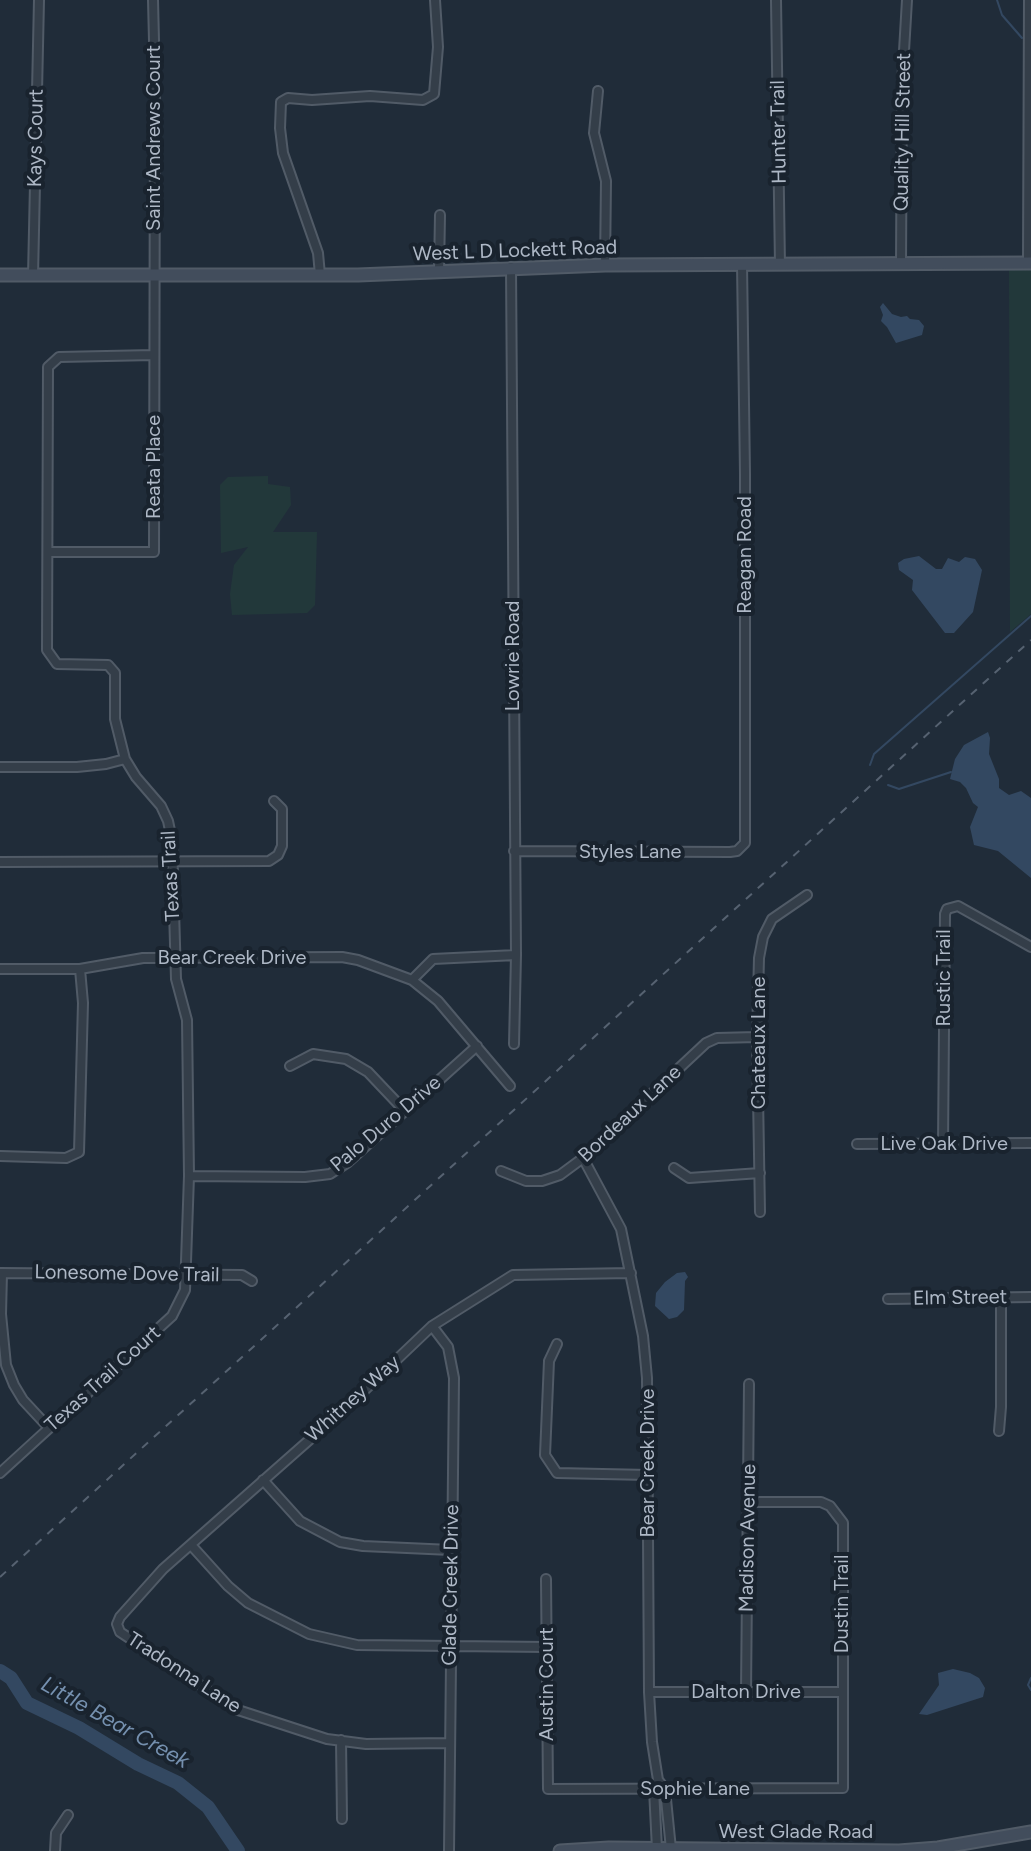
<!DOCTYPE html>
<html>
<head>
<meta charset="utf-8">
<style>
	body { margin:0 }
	canvas { display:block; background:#202c39 }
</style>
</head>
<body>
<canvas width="1031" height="1851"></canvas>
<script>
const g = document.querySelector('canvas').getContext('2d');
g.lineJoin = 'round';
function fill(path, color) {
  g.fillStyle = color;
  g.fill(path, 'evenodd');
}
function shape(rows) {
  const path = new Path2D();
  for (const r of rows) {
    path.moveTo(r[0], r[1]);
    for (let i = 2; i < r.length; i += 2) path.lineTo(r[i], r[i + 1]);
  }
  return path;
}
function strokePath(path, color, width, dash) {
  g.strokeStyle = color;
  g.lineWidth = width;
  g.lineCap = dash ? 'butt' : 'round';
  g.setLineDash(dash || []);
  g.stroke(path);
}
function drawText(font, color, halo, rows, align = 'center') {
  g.font = font + ' Figtree,sans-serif';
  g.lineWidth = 8;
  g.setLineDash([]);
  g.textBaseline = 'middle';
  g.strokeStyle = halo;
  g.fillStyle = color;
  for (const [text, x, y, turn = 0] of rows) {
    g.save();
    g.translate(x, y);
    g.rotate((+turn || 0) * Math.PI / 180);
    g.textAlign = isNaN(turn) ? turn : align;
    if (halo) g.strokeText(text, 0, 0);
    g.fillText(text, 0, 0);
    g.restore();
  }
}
fill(shape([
	[1009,266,1031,266,1031,614,1010,632],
	[268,476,268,484,290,487,291,505,273,532,317,532,315,605,307,613,232,615,230,594,234,565,248,547,221,553,220,485,228,477]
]), '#22383a');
fill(shape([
	[883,303,892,314,901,317,907,316,910,319,919,320,924,326,922,335,896,343,887,327,881,321,883,315,880,307],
	[919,556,936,569,942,569,948,558,959,562,965,557,975,559,982,570,973,612,954,633,945,633,912,590,913,580,899,570,898,563,904,559],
	[988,732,990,738,989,754,999,779,999,788,1009,795,1021,791,1031,798,1031,878,998,851,974,845,970,827,978,807,973,803,966,788,960,782,950,779,955,759,964,745],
	[685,1272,688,1277,685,1281,684,1310,677,1317,669,1319,655,1306,656,1293,665,1282,677,1273],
	[953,1669,970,1673,979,1678,985,1688,983,1697,927,1715,919,1714,939,1685,938,1673]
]), '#334861');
strokePath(shape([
	[997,0,1002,15,1022,38],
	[870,765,874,754,1031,616],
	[888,785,899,789,951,772],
	[1031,1678,1028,1685,1031,1690]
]), '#334861', 2);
strokePath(shape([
	[0,1671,11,1678,27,1703,79,1728,138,1764,178,1783,208,1807,238,1851]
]), '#334861', 14);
const minor = shape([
	[776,0,780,265],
	[598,91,594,133,606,181,605,265],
	[1028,263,1029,0],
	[901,264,902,85,907,0],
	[511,267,516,955,514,1044],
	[439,271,440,215],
	[320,275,318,253,283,153,280,128,281,102,288,98,312,100,370,96,423,100,434,94,438,47,435,0],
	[33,276,39,0],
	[48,552,154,552,155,81,153,0],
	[0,767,77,767,106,764,125,759],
	[514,851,730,852,737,851,745,843,745,474,742,264],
	[0,862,269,861,278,855,282,846,282,809,274,801],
	[0,969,80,969,143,958,342,957,358,960,412,980,438,1001,510,1086],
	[412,980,433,959,516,955],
	[290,1066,313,1054,346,1059,368,1072,404,1110],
	[857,1144,1031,1143],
	[943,1144,945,914,947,909,958,906,1031,947],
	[0,1156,66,1158,79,1152,83,1003,80,969],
	[583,1158,621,1229,643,1336,647,1378,649,1692,652,1742,658,1780,665,1789,671,1849],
	[674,1168,689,1178,760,1173],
	[501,1171,526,1181,542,1181,560,1175,583,1158,706,1043,717,1038,757,1037],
	[189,1176,305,1177,330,1174,347,1163,477,1046],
	[760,1212,757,1037,759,958,763,937,772,919,807,895],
	[0,1273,242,1275,252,1281],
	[2,1273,1,1314,6,1365,14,1385,23,1400,49,1428],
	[888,1299,1031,1297],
	[432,1326,448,1347,454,1378,449,1851],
	[557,1344,549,1361,545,1455,557,1473,648,1475],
	[999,1431,1001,1407,1001,1298],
	[0,1473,172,1316,185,1290,189,1176,187,1020,176,979,172,840,168,821,161,806,136,777,125,759,115,719,115,673,108,665,57,664,47,650,48,367,59,357,154,355],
	[263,1480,300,1521,340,1542,363,1546,451,1550],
	[191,1545,228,1586,248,1603,309,1634,357,1645,547,1647],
	[546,1579,548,1789,843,1788,843,1523,830,1506,821,1502,748,1502],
	[649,1692,842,1692],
	[746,1692,749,1384],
	[341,1740,342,1819],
	[449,1743,366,1744,327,1739,238,1710,120,1632,117,1624,120,1617,163,1569,350,1404,432,1326,513,1275,631,1273],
	[656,1784,654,1789,657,1849],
	[55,1851,56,1833,68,1815]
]);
const secondary = shape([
	[0,275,358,275,605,265,1031,263],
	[560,1851,609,1848,899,1851,938,1848,1031,1832]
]);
strokePath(minor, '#515b67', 12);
strokePath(secondary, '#515b67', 15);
strokePath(minor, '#343e49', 8);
strokePath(secondary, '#424d5c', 11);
strokePath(shape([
	[0,1577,1031,640]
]), '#566271', 2, [8, 8]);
drawText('20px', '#aeb8c6', '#19232e', [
	["Hunter Trail",779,132,-91],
	["Quality Hill Street",903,132,-89],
	["Kays Court",36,138,-89],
	["Saint Andrews Court",154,138,-90],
	["West L D Lockett Road",515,251,-2],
	["Reata Place",154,467,-90],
	["Reagan Road",745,555,-90],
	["Lowrie Road",513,656,-90],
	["Styles Lane",630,852],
	["Texas Trail",171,876,-93],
	["Bear Creek Drive",232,958],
	["Rustic Trail",944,978,-90],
	["Chateaux Lane",759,1043,-90],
	["Bordeaux Lane",630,1114,-43],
	["Palo Duro Drive",386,1124,-40],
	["Live Oak Drive",944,1144],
	["Lonesome Dove Trail",127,1274,1],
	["Elm Street",960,1298,-1],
	["Texas Trail Court",103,1379,-42],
	["Whitney Way",353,1399,-42],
	["Bear Creek Drive",648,1463,-90],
	["Madison Avenue",748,1538,-89],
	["Glade Creek Drive",451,1585,-89],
	["Dustin Trail",842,1604,-90],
	["Tradonna Lane",184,1673,33],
	["Austin Court",547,1684,-90],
	["Dalton Drive",746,1692],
	["Sophie Lane",695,1789],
	["West Glade Road",796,1832]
]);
drawText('italic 22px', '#7590af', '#19232e', [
	["Little Bear Creek",115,1723,29]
]);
</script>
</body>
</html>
